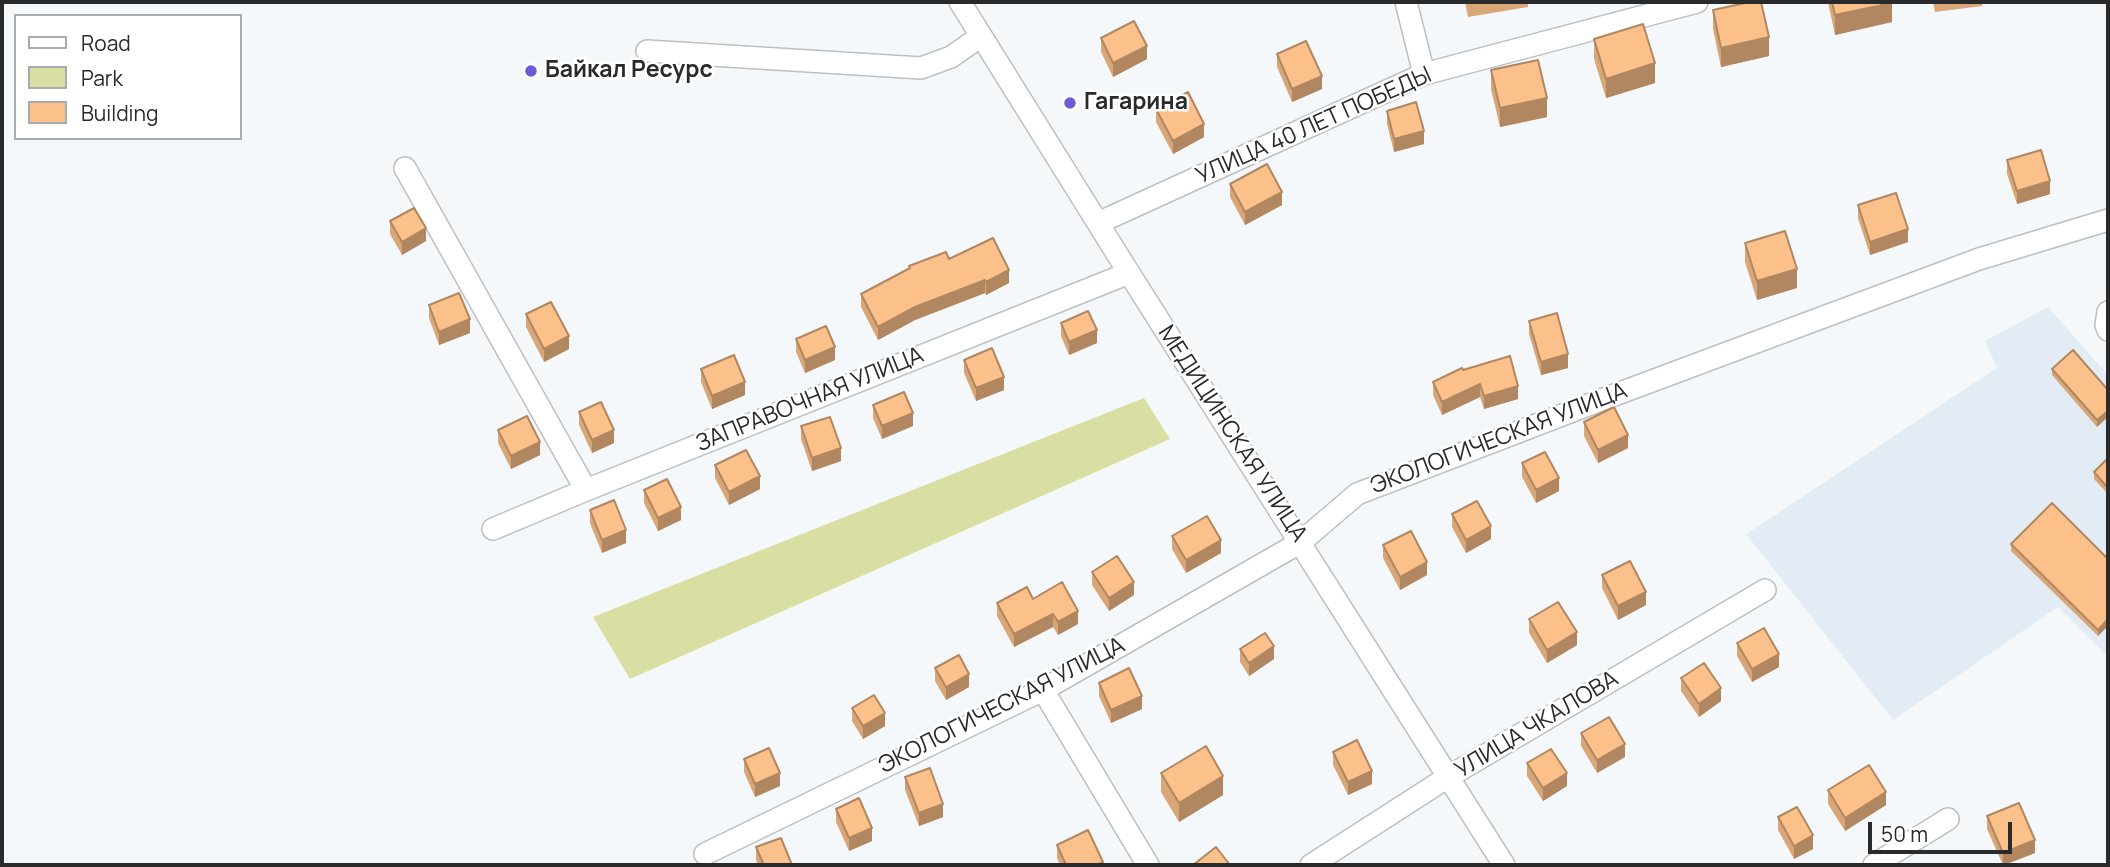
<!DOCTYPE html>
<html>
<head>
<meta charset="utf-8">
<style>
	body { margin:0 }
	#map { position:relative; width:2110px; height:867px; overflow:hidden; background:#f5f8fa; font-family:Manrope,sans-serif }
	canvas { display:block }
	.frame { position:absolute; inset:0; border:4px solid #292a2b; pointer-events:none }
	.legend { position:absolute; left:14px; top:14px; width:228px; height:126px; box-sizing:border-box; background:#fff; border:2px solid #a9aaaa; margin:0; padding:9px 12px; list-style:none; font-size:21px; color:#292a2b }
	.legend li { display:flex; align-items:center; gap:14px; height:35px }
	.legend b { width:35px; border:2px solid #a9aaaa }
	.scale { position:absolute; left:1868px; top:822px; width:144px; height:32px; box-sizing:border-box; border:4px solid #292a2b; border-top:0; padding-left:9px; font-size:21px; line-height:24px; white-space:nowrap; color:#292a2b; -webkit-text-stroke:5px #fff; paint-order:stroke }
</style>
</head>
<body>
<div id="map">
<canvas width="2110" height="867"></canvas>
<div class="frame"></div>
<ul class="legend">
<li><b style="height:9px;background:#fff"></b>Road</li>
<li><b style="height:19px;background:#d9dfa2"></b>Park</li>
<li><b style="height:19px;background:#fcc18b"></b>Building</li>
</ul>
<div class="scale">50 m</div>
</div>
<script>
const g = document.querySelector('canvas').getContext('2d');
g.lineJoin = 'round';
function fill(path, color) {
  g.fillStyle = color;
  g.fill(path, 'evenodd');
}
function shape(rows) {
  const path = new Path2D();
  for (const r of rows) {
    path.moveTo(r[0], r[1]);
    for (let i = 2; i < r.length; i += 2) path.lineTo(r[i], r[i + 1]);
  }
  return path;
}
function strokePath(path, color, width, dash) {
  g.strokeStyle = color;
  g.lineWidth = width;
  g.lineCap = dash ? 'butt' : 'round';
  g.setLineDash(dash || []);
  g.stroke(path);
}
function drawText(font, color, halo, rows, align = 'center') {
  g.font = font + ' Manrope,sans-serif';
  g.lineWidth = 5;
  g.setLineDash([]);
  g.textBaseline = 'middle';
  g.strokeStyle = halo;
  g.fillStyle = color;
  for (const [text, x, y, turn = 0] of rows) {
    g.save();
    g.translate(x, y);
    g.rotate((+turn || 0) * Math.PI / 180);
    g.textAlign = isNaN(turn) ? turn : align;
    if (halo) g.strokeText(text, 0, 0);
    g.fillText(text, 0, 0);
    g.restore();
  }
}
fill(shape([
	[2048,307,2108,375,2108,657,2058,607,1893,720,1746,534,1997,368,1985,341]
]), '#e3ecf4');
fill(shape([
	[1144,398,1170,439,630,679,593,617]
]), '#d9dfa2');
const minor = shape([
	[960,2,1129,273,1504,865],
	[1406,2,1424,74],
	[647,51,921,68,951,57,981,36],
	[405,168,586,490],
	[1098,223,1424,74,1697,2],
	[2108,312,2106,325,2108,330],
	[493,529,586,490,1129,273],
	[1043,690,1148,865],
	[705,854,1043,690,1301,542,1357,494,1601,400,1979,259,2108,220],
	[1311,865,1448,777,1765,590],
	[1874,865,1948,819]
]);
strokePath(minor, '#bdbfc1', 24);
strokePath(minor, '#fff', 21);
fill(shape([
	[1465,2,1528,2,1528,7,1468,17],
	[1828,2,1892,2,1892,22,1835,35],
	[1933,2,1982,2,1982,6,1935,12],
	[1713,10,1769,56,1721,67,1713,29],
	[1101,38,1147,59,1113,77,1101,52],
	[1594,39,1655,83,1606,98,1594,59],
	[1277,54,1322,89,1292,102,1277,67],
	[1491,70,1547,117,1500,127,1491,89],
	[1156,109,1204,137,1173,154,1156,122],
	[1387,111,1424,144,1394,152,1387,124],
	[2007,160,2050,194,2017,204,2007,174],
	[1230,184,1282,205,1245,225,1230,197],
	[1858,205,1908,242,1870,255,1858,218],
	[390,221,426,241,402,255,390,234],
	[1745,243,1797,288,1757,300,1745,262],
	[949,259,1009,283,986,295,985,293,915,320,878,340,861,307,861,294,909,268,909,266],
	[429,305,470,333,439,345,429,318],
	[526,314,569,349,544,362,526,327],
	[1529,321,1568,368,1541,375,1529,334],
	[1061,323,1097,343,1069,355,1061,336],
	[796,339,835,360,805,373,796,352],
	[964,360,1004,390,976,401,964,373],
	[701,369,745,395,712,409,701,382],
	[2052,369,2108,390,2097,427,2052,375],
	[1463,370,1518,399,1484,409,1480,397,1442,415,1433,395,1433,382],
	[873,405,913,426,882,439,873,418],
	[579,412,614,443,592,453,579,425],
	[1584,422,1628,448,1598,463,1584,436],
	[801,426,841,461,812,471,801,439],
	[498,430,540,455,511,469,498,443],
	[2108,458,2108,494,2094,479,2094,472],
	[1522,463,1559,491,1536,503,1522,477],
	[715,465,760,489,729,505,715,478],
	[644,490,681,520,658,531,644,503],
	[590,510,626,543,602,553,590,523],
	[1452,514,1491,539,1466,553,1452,527],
	[1172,536,1221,553,1186,573,1172,549],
	[2011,544,2108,559,2098,636,2011,551],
	[1383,545,1427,575,1400,590,1383,558],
	[1092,572,1134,595,1109,611,1092,585],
	[1602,575,1646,605,1618,620,1602,588],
	[1033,599,1078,624,1058,635,1053,627,1014,647,997,616,997,603],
	[1529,619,1577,645,1547,663,1529,633],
	[1737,643,1779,667,1752,682,1737,656],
	[1240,649,1274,659,1249,676,1240,662],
	[935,668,969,687,946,700,935,681],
	[1681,678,1721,701,1699,717,1681,691],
	[1099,683,1142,709,1111,723,1099,696],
	[852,708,885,726,863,739,852,721],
	[1581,733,1625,757,1597,773,1581,746],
	[1333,752,1372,784,1348,795,1333,765],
	[744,759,780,786,755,797,744,772],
	[1527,763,1567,786,1543,801,1527,776],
	[1161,773,1223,795,1179,822,1161,792],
	[905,777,943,817,919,826,905,790],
	[1828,790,1886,805,1845,831,1828,804],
	[836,809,872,841,849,851,836,822],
	[1987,816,2035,853,2005,865,2003,865,1987,829],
	[1778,817,1813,849,1794,859,1778,830],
	[1057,845,1103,865,1060,865,1057,858],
	[756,847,792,865,758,865,756,860]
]), '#d9a678');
fill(shape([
	[1892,3,1892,22,1835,35,1835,15],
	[1769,37,1769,56,1721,67,1721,48],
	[1147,46,1147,59,1113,77,1113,63],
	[1655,63,1655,83,1606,98,1606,79],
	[1322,76,1322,89,1292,102,1292,89],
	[1547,98,1547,117,1500,127,1500,108],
	[1204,124,1204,137,1173,154,1173,141],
	[1424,131,1424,144,1394,152,1394,139],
	[2050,181,2050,194,2017,204,2017,191],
	[1282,192,1282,205,1245,225,1245,212],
	[426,228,426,241,402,255,402,242],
	[1908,229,1908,242,1870,255,1870,242],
	[1797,269,1797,288,1757,300,1757,281],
	[1009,270,1009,283,986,295,986,282],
	[985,280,985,293,915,320,878,340,878,327,915,307],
	[470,319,470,333,439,345,439,332],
	[1097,330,1097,343,1069,355,1069,342],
	[569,336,569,349,544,362,544,349],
	[835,347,835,360,805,373,805,360],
	[1568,354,1568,368,1541,375,1541,362],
	[1004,377,1004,390,976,401,976,388],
	[745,382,745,395,712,409,712,396],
	[1480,384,1480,397,1442,415,1442,402],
	[1518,386,1518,399,1484,409,1484,396],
	[2108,411,2108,417,2097,427,2097,420],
	[913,413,913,426,882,439,882,426],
	[614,430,614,443,592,453,592,440],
	[1628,435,1628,448,1598,463,1598,450],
	[540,442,540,455,511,469,511,456],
	[841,448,841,461,812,471,812,458],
	[760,476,760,489,729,505,729,492],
	[1559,478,1559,491,1536,503,1536,490],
	[681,507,681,520,658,531,658,518],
	[1491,526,1491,539,1466,553,1466,540],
	[626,530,626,543,602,553,602,540],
	[1221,540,1221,553,1186,573,1186,560],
	[1427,562,1427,575,1400,590,1400,577],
	[1134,582,1134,595,1109,611,1109,598],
	[1646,592,1646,605,1618,620,1618,606],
	[1078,611,1078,624,1058,635,1058,622],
	[1053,614,1053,627,1014,647,1014,634],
	[2108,619,2108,626,2098,636,2098,630],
	[1577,632,1577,645,1547,663,1547,650],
	[1274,646,1274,659,1249,676,1249,663],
	[1779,654,1779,667,1752,682,1752,669],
	[969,674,969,687,946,700,946,687],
	[1721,688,1721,701,1699,717,1699,704],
	[1142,696,1142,709,1111,723,1111,710],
	[885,713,885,726,863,739,863,726],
	[1625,744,1625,757,1597,773,1597,760],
	[1372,771,1372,784,1348,795,1348,782],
	[780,773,780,786,755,797,755,784],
	[1567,773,1567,786,1543,801,1543,788],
	[1223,776,1223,795,1179,822,1179,803],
	[1886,792,1886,805,1845,831,1845,818],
	[943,804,943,817,919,826,919,813],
	[872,828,872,841,849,851,849,838],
	[1813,835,1813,849,1794,859,1794,846],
	[2035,840,2035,853,2003,865,2003,853]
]), '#b08761');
const building = shape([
	[1750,2,1761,2,1769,37,1721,48,1713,10,1750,2],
	[1832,2,1892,2,1892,3,1835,15,1832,2],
	[1134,21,1147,46,1113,63,1101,38,1134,21],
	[1643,24,1655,63,1606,79,1594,39,1643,24],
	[1306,41,1322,76,1292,89,1277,54,1306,41],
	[1538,60,1547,98,1500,108,1491,70,1538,60],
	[1188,92,1204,124,1173,141,1156,109,1188,92],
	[1416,102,1424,131,1394,139,1387,111,1416,102],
	[2041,150,2050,181,2017,191,2007,160,2041,150],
	[1267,164,1282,192,1245,212,1230,184,1267,164],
	[1896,193,1908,229,1870,242,1858,205,1896,193],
	[414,208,426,228,402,242,390,221,414,208],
	[1785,231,1797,269,1757,281,1745,243,1785,231],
	[993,238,1009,270,986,282,985,280,915,307,878,327,861,294,910,268,909,266,946,252,949,259,993,238],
	[459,293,470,319,439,332,429,305,459,293],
	[551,302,569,336,544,349,526,314,551,302],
	[1088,311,1097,330,1069,342,1061,323,1088,311],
	[1557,313,1568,354,1541,362,1529,321,1557,313],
	[826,326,835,347,805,360,796,339,826,326],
	[992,348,1004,377,976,388,964,360,992,348],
	[2073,350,2108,390,2108,411,2097,420,2052,369,2073,350],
	[734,355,745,382,712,396,701,369,734,355],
	[1510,356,1518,386,1484,396,1480,384,1442,402,1433,382,1462,368,1463,370,1510,356],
	[904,392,913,413,882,426,873,405,904,392],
	[601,402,614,430,592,440,579,412,601,402],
	[1614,407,1628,435,1598,450,1584,422,1614,407],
	[527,416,540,442,511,456,498,430,527,416],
	[830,417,841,448,812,458,801,426,830,417],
	[746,450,760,476,729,492,715,465,746,450],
	[1545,452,1559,478,1536,490,1522,463,1545,452],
	[2108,458,2108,488,2094,472,2108,458],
	[667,479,681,507,658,518,644,490,667,479],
	[614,500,626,530,602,540,590,510,614,500],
	[1477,501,1491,526,1466,540,1452,514,1477,501],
	[2052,503,2108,559,2108,619,2098,630,2011,544,2052,503],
	[1207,516,1221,540,1186,560,1172,536,1207,516],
	[1411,531,1427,562,1400,577,1383,545,1411,531],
	[1117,556,1134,582,1109,598,1092,572,1117,556],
	[1630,561,1646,592,1618,606,1602,575,1630,561],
	[1062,582,1078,611,1058,622,1053,614,1014,634,997,603,1027,587,1033,599,1062,582],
	[1558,602,1577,632,1547,650,1529,619,1558,602],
	[1764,628,1779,654,1752,669,1737,643,1764,628],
	[1265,633,1274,646,1249,663,1240,649,1265,633],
	[959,655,969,674,946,687,935,668,959,655],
	[1704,663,1721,688,1699,704,1681,678,1704,663],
	[1129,668,1142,696,1111,710,1099,683,1129,668],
	[874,695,885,713,863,726,852,708,874,695],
	[1609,717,1625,744,1597,760,1581,733,1609,717],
	[1357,740,1372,771,1348,782,1333,752,1357,740],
	[1206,746,1223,776,1179,803,1161,773,1206,746],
	[769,748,780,773,755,784,744,759,769,748],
	[1551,749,1567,773,1543,788,1527,763,1551,749],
	[1869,765,1886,792,1845,818,1828,790,1869,765],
	[930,768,943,804,919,813,905,777,930,768],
	[859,798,872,828,849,838,836,809,859,798],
	[2019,803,2035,840,2003,853,1987,816,2019,803],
	[1797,807,1813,835,1794,846,1778,817,1797,807],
	[1088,830,1103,862,1097,865,1066,865,1057,845,1088,830],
	[781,838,792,865,764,865,756,847,781,838],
	[1216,847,1230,865,1193,865,1216,847]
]);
fill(building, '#fcc18b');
strokePath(building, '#b08761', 2);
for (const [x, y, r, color] of [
	[531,71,7,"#695cd5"],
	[1070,103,7,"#695cd5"]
]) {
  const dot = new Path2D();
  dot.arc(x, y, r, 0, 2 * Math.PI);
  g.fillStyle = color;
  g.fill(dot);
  strokePath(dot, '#fff', 2.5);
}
drawText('bold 23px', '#292a2b', '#fff', [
	["Байкал Ресурс",545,71],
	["Гагарина",1084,103]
], 'left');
drawText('23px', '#292a2b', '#fff', [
	["УЛИЦА 40 ЛЕТ ПОБЕДЫ",1314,126,-24],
	["ЗАПРАВОЧНАЯ УЛИЦА",810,400,-22],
	["МЕДИЦИНСКАЯ УЛИЦА",1232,434,57],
	["ЭКОЛОГИЧЕСКАЯ УЛИЦА",1499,439,-21],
	["ЭКОЛОГИЧЕСКАЯ УЛИЦА",1002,706,-27],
	["УЛИЦА ЧКАЛОВА",1537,725,-31]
]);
</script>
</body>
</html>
